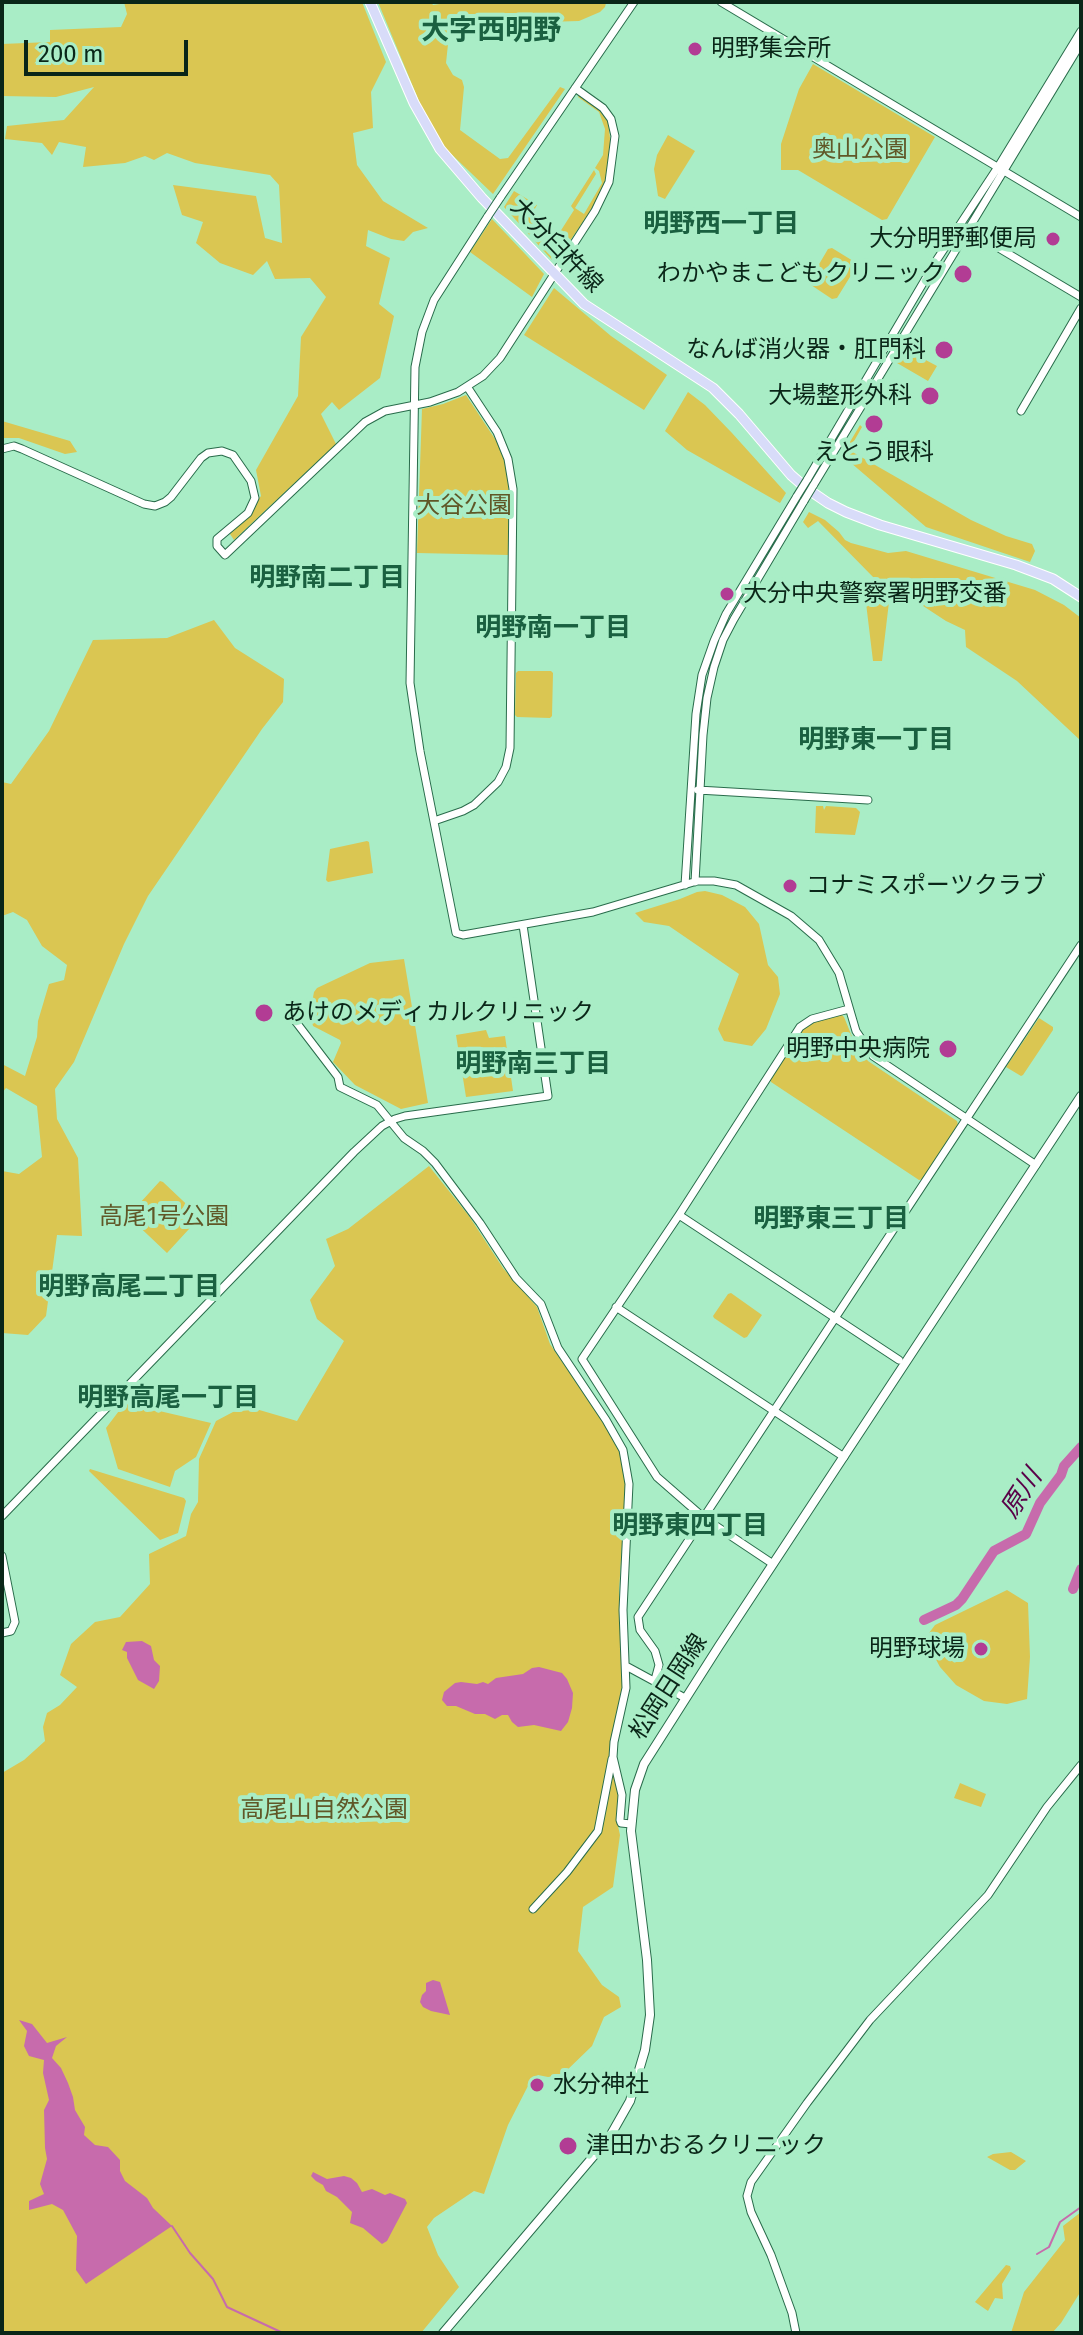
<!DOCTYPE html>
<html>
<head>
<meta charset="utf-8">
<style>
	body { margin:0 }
	#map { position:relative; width:1083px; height:2335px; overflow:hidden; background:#a9edc6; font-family:"Fira Sans",sans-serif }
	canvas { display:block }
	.frame { position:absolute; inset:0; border:4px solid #0a2618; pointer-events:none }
	.scale { position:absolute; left:24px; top:40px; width:164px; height:36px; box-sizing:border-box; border:4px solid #0a2618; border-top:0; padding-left:10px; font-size:24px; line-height:28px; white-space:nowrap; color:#0a2618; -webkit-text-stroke:6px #a9edc6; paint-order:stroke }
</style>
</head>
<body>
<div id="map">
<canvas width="1083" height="2335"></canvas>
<div class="frame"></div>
<div class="scale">200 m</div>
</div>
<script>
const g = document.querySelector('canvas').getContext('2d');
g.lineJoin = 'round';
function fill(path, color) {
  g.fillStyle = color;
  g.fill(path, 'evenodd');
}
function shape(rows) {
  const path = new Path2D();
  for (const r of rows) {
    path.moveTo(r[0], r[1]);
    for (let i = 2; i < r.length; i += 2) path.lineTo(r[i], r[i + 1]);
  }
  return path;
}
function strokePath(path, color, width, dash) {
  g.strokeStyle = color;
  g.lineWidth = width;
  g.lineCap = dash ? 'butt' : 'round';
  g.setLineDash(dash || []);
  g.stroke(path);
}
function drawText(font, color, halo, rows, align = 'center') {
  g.font = font + ' "Fira Sans","Noto Sans JP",sans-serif';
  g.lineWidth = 8;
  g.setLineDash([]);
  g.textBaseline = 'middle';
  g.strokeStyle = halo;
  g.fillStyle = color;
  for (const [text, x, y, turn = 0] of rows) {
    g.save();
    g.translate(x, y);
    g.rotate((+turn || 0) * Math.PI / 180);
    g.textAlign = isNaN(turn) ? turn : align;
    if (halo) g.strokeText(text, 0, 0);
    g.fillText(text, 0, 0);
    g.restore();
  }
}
fill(shape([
	[124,2,362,2,386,62,371,92,373,128,353,133,357,165,383,201,428,228,413,232,404,241,391,239,368,230,366,246,390,258,379,304,394,316,380,378,339,410,332,402,321,414,336,444,234,540,230,534,261,496,256,470,298,396,301,337,326,297,310,278,275,279,267,261,253,275,220,263,196,243,203,222,182,215,173,185,256,196,265,238,282,243,279,185,270,175,195,163,167,153,154,160,145,156,125,163,83,167,86,147,59,142,52,155,42,143,5,139,7,126,64,120,94,87,56,97,2,96,2,44,50,42,50,30,121,27,127,14],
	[378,2,431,2,433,5,453,2,606,3,605,7,600,12,579,21,545,22,529,17,499,25,476,16,465,15,460,18,449,35,446,63,453,75,462,80,464,87,460,130,500,159,508,158,560,87,565,89,493,194,447,150,428,123],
	[813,64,935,137,887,219,882,220,798,170,781,170,781,144,799,89],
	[579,95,597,107,608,122,611,146,606,181,599,198,557,260,552,260,504,207,514,191,537,205,531,216,558,235,574,210,571,206,594,170,596,174,575,208,584,214,602,183,599,171,595,168,603,155,605,129,599,112,578,97],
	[668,135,695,151,665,199,658,196,654,169,657,155],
	[492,219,544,274,532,297,470,252],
	[832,248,858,264,837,298,832,299,808,283,828,249],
	[554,288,611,336,667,375,644,410,524,335],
	[905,349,937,366,928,381,897,363],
	[688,392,705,405,732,433,786,493,780,503,687,450,665,431],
	[466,395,497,442,506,466,510,502,509,555,417,553,422,409,443,404],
	[2,421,70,441,77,452,65,454,19,438,2,438],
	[860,425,862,427,849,450,971,520,1006,536,1032,544,1035,551,1030,562,926,527,844,457,844,452],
	[809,512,825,520,839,532,845,540,851,543,888,553,906,551,1035,590,1064,605,1081,618,1081,741,1017,681,966,647,965,630,946,621,891,585,882,661,873,661,866,603,875,579,818,521,808,528,803,522],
	[214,620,235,648,284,679,283,702,262,729,148,896,124,944,74,1062,55,1089,57,1119,78,1158,82,1236,57,1235,46,1316,28,1335,2,1333,2,1171,19,1174,42,1157,37,1106,6,1088,2,1093,2,1064,25,1076,37,1037,38,1021,49,984,64,980,67,965,42,946,27,920,13,912,2,916,2,782,11,784,49,731,93,640,167,638],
	[518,671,551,671,553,673,552,716,550,718,517,717,515,715,516,673],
	[816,806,823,806,824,810,826,806,856,808,860,812,855,835,815,833],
	[367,841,369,842,373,873,328,882,326,880,330,849],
	[705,891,722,895,745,907,759,924,768,965,778,977,780,994,766,1029,752,1046,724,1041,718,1029,739,974,669,926,644,922,635,913,680,899,697,892],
	[404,959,428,1103,401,1109,355,1085,333,1062,341,1043,340,1040,313,1026,310,1013,314,992,317,988,370,963],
	[841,1014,844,1017,855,1044,868,1061,957,1121,958,1125,923,1179,919,1180,771,1082,770,1079,805,1026,809,1023],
	[1039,1018,1053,1027,1053,1030,1023,1075,1021,1076,1006,1067],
	[486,1030,489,1038,505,1036,513,1091,466,1097,456,1035],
	[429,1166,469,1216,503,1268,537,1307,550,1344,603,1422,620,1453,626,1482,619,1591,623,1682,611,1743,619,1796,616,1817,620,1835,613,1887,583,1907,578,1951,602,1985,619,1997,621,2007,604,2017,592,2046,562,2075,548,2077,538,2075,530,2082,508,2125,484,2194,474,2191,434,2218,427,2227,438,2255,459,2287,421,2333,2,2333,2,1773,24,1760,45,1741,43,1727,47,1713,60,1705,77,1687,60,1675,71,1644,95,1622,120,1617,150,1584,149,1554,186,1536,191,1514,198,1502,199,1459,216,1421,233,1412,256,1409,297,1421,344,1341,317,1319,310,1300,335,1266,326,1239,348,1229],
	[160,1181,163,1182,200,1217,167,1253,129,1217,129,1215],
	[731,1293,762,1315,747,1337,744,1338,714,1318,713,1316,728,1294],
	[125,1403,211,1423,196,1457,175,1471,170,1487,118,1469,106,1428],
	[90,1469,184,1498,186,1501,178,1533,160,1540,89,1471],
	[1007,1590,1028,1603,1030,1657,1027,1699,1007,1704,984,1701,956,1685,940,1667,932,1652,929,1640,929,1633,935,1625],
	[960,1783,986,1794,981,1807,954,1798],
	[1011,2152,1026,2161,1015,2170,1010,2170,987,2157,993,2154],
	[1081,2212,1081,2291,1061,2323,1052,2333,1011,2333,1024,2292,1065,2240,1063,2226],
	[1006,2265,1010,2266,1011,2269,1002,2284,1003,2299,995,2298,988,2311,975,2302]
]), '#dac652');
fill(shape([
	[142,1641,151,1646,154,1660,160,1666,159,1681,154,1689,138,1680,127,1658,127,1652,122,1650,126,1642],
	[539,1667,562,1673,567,1679,573,1693,572,1708,568,1722,561,1731,534,1725,518,1727,512,1722,508,1715,502,1715,495,1719,485,1714,475,1714,456,1706,447,1706,442,1700,444,1692,455,1683,461,1682,477,1684,483,1682,488,1684,496,1678,523,1674,532,1668],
	[433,1980,440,1982,450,2015,431,2011,423,2007,420,2002,422,1995,426,1991,426,1983],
	[19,2020,32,2024,47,2043,67,2037,56,2046,52,2058,61,2068,68,2083,73,2097,75,2110,85,2127,84,2135,95,2145,108,2147,120,2160,120,2171,125,2181,147,2198,153,2208,172,2226,86,2284,76,2270,77,2236,63,2210,52,2204,29,2210,29,2201,44,2194,40,2184,47,2159,45,2148,44,2110,49,2100,43,2073,44,2060,29,2056,24,2046,27,2031],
	[313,2172,327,2179,344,2176,351,2178,357,2183,362,2192,372,2189,385,2195,390,2193,405,2199,407,2203,387,2241,382,2244,363,2228,350,2223,352,2212,337,2197,326,2191,323,2185,316,2181,311,2176]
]), '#c76bac');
strokePath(shape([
	[172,2226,190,2253,213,2279,227,2307,283,2333],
	[1037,2254,1049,2247,1060,2222,1081,2207]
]), '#c76bac', 2);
strokePath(shape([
	[1073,1589,1081,1569],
	[924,1620,956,1605,962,1599,994,1551,1026,1534,1040,1503,1061,1475,1064,1466,1081,1447]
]), '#c76bac', 10);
const tertiary = shape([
	[721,2,1081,217],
	[500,198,634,2],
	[488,216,434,300,422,332,415,367,410,683,420,751,456,933,463,935,593,912,697,881,714,881,736,885,791,916,819,940,839,973,856,1031,873,1056,1036,1165],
	[965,228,1081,297],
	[1021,411,1081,308],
	[2,449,14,446,22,449,144,504,155,506,165,502,171,497,201,458,208,453,222,451,233,455,251,481,255,498,248,513,217,539,217,546,225,555,365,422,385,411,430,402,458,392,483,376,500,358,595,211,609,182,615,136,611,119,603,108,575,88],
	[807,480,936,261,998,167,1081,31],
	[813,486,1081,43],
	[698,790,868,800],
	[434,821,463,811,474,805,498,782,506,767,510,748,513,489,508,459,497,432,468,388],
	[695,882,703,735,707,698,714,667,723,640,734,619,804,501],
	[685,885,696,714,702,675,714,641,726,614,797,496],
	[296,1022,338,1077,340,1087,377,1105,404,1138,423,1151,435,1163,480,1223,516,1278,541,1304,558,1348,606,1420,623,1450,629,1484,623,1610,626,1688,614,1742,613,1757,622,1795,620,1820,621,1823,631,1824],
	[679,1215,899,1360],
	[616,1307,844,1457],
	[2,1516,354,1152,382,1126,395,1119,405,1116,548,1096,523,925],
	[2,1556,15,1622,11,1631,2,1633],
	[773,1564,704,1518,657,1477,582,1359,679,1215,800,1027,812,1019,849,1009],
	[626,1666,685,1698],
	[655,1680,659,1665,655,1651,640,1630,638,1617,1081,945],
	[533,1909,567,1872,598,1831,612,1759],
	[796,2333,792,2313,771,2255,751,2212,747,2196,751,2182,807,2103,870,2020,988,1895,1047,1807,1081,1765]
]);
const secondary = shape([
	[443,2333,609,2138,630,2101,645,2050,650,2015,647,1960,631,1831,635,1790,644,1764,719,1646,1081,1096]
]);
const primary = shape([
	[370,2,414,103,440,149,482,198,584,304,713,388,739,414,791,475,806,488,828,503,846,512,880,525,1016,565,1053,579,1081,597]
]);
strokePath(tertiary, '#296c4b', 9);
strokePath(secondary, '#296c4b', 10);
strokePath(primary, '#fff', 11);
strokePath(tertiary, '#fff', 7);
strokePath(secondary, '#fff', 8);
strokePath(primary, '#d8dcf9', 9);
const tertiaryBridge = shape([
	[488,216,500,198],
	[797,496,807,480],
	[804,501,813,486]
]);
strokePath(tertiaryBridge, '#296c4b', 9, []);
strokePath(tertiaryBridge, '#fff', 7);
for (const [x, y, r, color] of [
	[695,49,8,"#b23c94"],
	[1053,239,8,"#b23c94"],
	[963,274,10,"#b23c94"],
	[944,350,10,"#b23c94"],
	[930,396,10,"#b23c94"],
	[874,424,10,"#b23c94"],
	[727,594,8,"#b23c94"],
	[790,886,8,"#b23c94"],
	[264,1013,10,"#b23c94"],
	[948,1049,10,"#b23c94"],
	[981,1649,8,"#b23c94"],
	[537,2085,8,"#b23c94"],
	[568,2146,10,"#b23c94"]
]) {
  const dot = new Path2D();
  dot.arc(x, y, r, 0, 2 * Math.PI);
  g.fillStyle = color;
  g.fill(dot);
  strokePath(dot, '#a9edc6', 3);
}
drawText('24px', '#0a2618', '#a9edc6', [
	["明野集会所",711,49],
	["大分明野郵便局",1037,239,"right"],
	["わかやまこどもクリニック",945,274,"right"],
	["なんば消火器・肛門科",926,350,"right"],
	["大場整形外科",912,396,"right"],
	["えとう眼科",874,453,"center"],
	["大分中央警察署明野交番",743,594],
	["コナミスポーツクラブ",806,886],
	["あけのメディカルクリニック",282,1013],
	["明野中央病院",930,1049,"right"],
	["明野球場",965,1649,"right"],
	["水分神社",553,2085],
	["津田かおるクリニック",586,2146]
], 'left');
drawText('24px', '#605727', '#a9edc6', [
	["奥山公園",860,150],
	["大谷公園",464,506],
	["高尾1号公園",164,1217],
	["高尾山自然公園",324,1810]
]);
drawText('24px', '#0a2618', '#a9edc6', [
	["大分臼杵線",556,246,46],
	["松岡日岡線",669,1687,-57]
]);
drawText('bold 26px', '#1a6040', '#a9edc6', [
	["明野西一丁目",721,225],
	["明野南二丁目",327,579],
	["明野南一丁目",553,629],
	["明野東一丁目",876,741],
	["明野南三丁目",533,1065],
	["明野東三丁目",831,1220],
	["明野高尾二丁目",129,1288],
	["明野高尾一丁目",168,1399],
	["明野東四丁目",690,1527]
]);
drawText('italic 26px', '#590148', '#a9edc6', [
	["原川",1022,1494,-57]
]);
drawText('bold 28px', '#1a6040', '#a9edc6', [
	["大字西明野",491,31]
]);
</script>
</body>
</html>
